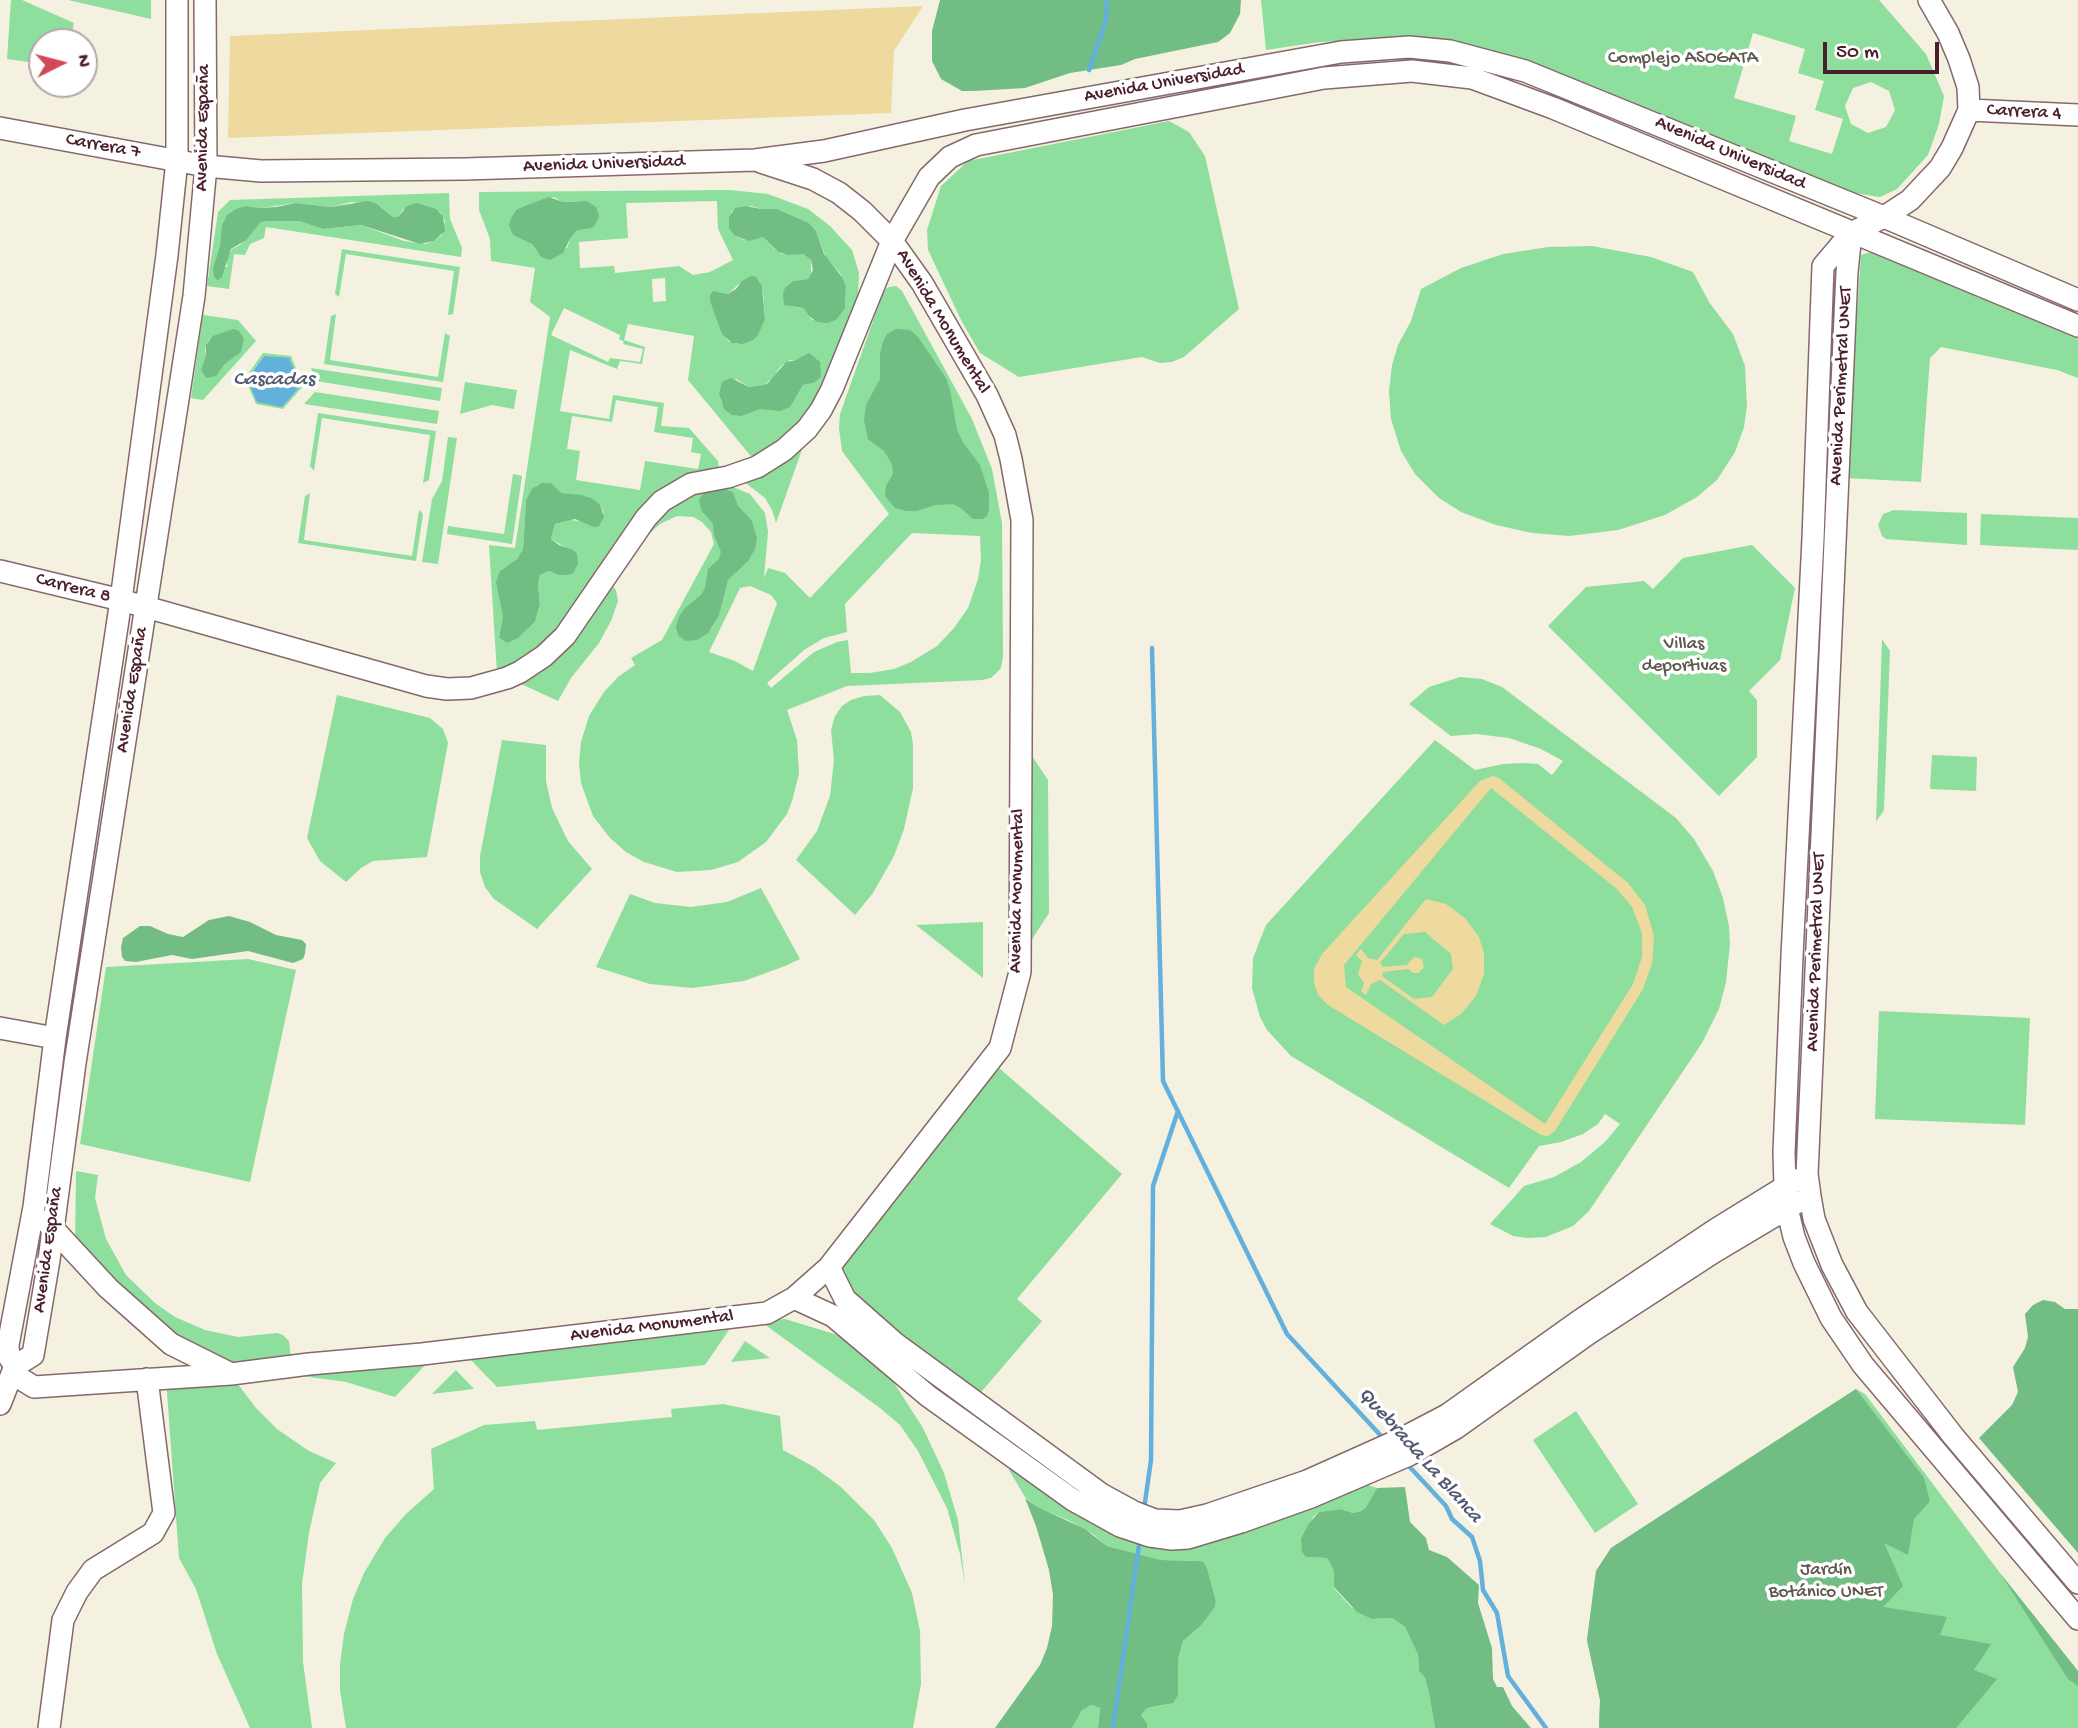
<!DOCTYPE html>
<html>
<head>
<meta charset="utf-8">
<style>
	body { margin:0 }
	#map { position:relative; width:2078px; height:1728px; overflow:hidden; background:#f5f1e1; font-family:"Gochi Hand",sans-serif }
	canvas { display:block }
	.north { position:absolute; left:28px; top:28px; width:70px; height:70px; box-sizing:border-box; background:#fff; border:2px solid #b7a5aa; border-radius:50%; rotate:84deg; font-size:19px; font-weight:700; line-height:28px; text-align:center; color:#4a1f2b }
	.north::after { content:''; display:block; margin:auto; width:24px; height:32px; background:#d1495b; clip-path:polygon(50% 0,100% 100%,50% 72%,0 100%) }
	.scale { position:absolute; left:1823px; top:42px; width:116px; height:32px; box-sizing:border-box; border:4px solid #4a1f2b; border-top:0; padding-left:9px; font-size:21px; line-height:24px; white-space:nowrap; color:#4a1f2b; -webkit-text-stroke:5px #fff; paint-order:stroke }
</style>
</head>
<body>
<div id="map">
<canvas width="2078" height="1728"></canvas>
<div class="north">N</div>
<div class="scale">50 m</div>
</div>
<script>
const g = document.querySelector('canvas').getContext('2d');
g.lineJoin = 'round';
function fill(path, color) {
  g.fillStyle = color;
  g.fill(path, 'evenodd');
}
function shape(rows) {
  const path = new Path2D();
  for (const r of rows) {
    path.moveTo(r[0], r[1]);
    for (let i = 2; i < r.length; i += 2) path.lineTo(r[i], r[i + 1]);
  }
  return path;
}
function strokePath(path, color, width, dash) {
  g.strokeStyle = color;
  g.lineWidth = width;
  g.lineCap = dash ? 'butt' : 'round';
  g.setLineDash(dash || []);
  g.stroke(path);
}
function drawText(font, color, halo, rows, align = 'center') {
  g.font = font + ' "Gochi Hand",sans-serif';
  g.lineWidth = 7;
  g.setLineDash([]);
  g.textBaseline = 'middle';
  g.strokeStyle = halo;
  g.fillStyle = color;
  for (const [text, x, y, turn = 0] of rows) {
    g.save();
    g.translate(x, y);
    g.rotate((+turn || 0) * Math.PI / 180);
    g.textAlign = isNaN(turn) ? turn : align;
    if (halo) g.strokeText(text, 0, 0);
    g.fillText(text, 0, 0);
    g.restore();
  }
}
fill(shape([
	[11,0,22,0,74,23,70,42,42,42,42,64,7,59],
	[68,0,151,0,151,19],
	[1261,0,1879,0,1926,54,1944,96,1939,124,1928,155,1897,189,1880,197,1854,193,1556,71,1485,50,1400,38,1320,42,1266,50],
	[1753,33,1805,49,1798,73,1824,81,1815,110,1843,119,1832,154,1789,141,1796,116,1734,98],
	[1871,82,1889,91,1895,110,1886,127,1868,133,1851,124,1845,106,1853,88],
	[1169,121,1189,132,1205,156,1239,309,1184,357,1172,362,1160,363,1142,357,1019,377,980,353,962,322,928,250,927,230,941,186,968,161],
	[730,190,768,194,808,209,830,226,852,250,859,273,858,296,828,379,802,424,754,460,688,380,694,336,628,324,624,340,645,347,642,364,620,361,617,369,570,350,560,411,609,419,613,395,664,403,661,426,689,428,718,461,719,472,689,478,545,646,497,673,489,545,515,548,550,317,530,302,535,268,491,261,490,239,479,210,479,192],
	[554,197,562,202,582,201,586,229,576,231,572,234,567,248,538,253,532,244,528,241,517,209],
	[717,201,718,229,733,260,710,272,693,275,679,266,615,273,614,266,580,268,579,242,628,238,626,203],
	[751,206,761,209,777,209,809,223,816,231,826,258,840,273,846,286,845,308,812,320,803,308,794,307,793,281,808,279,811,275,811,260,803,254,782,254,774,249,763,237,744,240,735,236,731,212,740,207],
	[665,278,666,301,653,302,652,279],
	[759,281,763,291,765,319,737,344,728,341,710,301,718,292,728,294,739,284],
	[564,308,620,335,619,339,624,342,623,344,643,349,640,362,610,358,608,362,551,335],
	[790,360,796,360,813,383,803,385,795,398,771,408,761,409,742,416,722,404,719,394,736,379,749,387,763,385,772,379,781,366],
	[616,400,658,407,654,432,693,438,691,452,701,454,698,469,645,461,640,490,576,480,580,451,567,449,572,416,612,422],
	[541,483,551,483,562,493,586,496,600,504,604,513,580,521,570,520,555,524,551,539,577,554,558,575,549,571,540,575,538,584,540,604,535,622,517,639,507,643,499,638,503,616,500,571,517,559,523,549,526,500,536,486],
	[449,193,450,219,462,248,461,257,266,227,264,238,250,244,245,255,234,254,229,289,207,286,218,212,230,200],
	[352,202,381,207,393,217,398,217,403,209,440,212,445,221,442,235,434,241,425,244,404,241,361,225,323,229,299,221,264,221,260,223,240,245,232,249,227,258,227,267,213,267,220,246,224,220,246,206,261,208,296,203,331,207],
	[1592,246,1651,257,1693,272,1709,302,1733,334,1745,366,1747,406,1744,427,1735,452,1717,480,1697,497,1665,515,1618,530,1569,536,1532,533,1496,525,1461,512,1439,498,1415,474,1401,451,1391,419,1389,391,1392,365,1398,345,1411,321,1421,289,1461,268,1503,254,1548,247],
	[342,249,460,267,453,314,448,315,454,271,346,254,339,297,335,294],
	[1874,251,2078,334,2078,378,2057,370,1941,347,1930,358,1921,482,1846,478,1861,255],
	[896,286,902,291,972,419,992,469,1002,523,1003,657,1001,668,991,678,982,680,847,686,787,710,797,740,799,774,792,801,787,814,766,842,738,862,711,870,677,872,644,862,626,852,610,838,593,816,581,783,579,763,581,742,589,716,604,692,618,677,635,665,631,658,662,640,714,544,711,532,702,522,693,517,677,516,660,524,648,535,636,552,631,554,651,511,723,483,750,494,765,513,768,532,764,578,768,568,785,573,810,598,889,514,842,451,839,428,840,414,884,290,889,287],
	[912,533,980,536,981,560,978,579,968,608,954,628,937,646,911,662,894,669,870,673,851,673,848,640,837,642,814,652,771,688,767,683,804,650,824,638,847,632,845,604],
	[750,586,771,595,777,603,753,671,735,661,709,652,740,588],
	[336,314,330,360,438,377,445,333,450,336,443,382,324,364,331,316],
	[203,315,238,320,256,341,203,400,191,398],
	[227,331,237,355,225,364,219,372,201,370,206,355,205,350,209,340],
	[263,353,291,356,303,386,283,409,256,404,245,378],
	[264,356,258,402,247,378],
	[311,368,442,388,440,401,316,381],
	[465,382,517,390,514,409,492,405,460,414],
	[315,392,439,411,437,424,304,404],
	[318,413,436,431,429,480,423,483,430,435,322,418,314,471,310,466],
	[448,437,457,438,438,564,422,562,432,499,442,481],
	[804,444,776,523,772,510,765,498,743,481],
	[513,474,522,476,512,544,447,534,448,526,504,534],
	[310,493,304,540,412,556,419,510,423,514,416,561,298,543,305,496],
	[1894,510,1967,513,1967,545,1886,539,1882,536,1878,525,1883,514],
	[1981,514,2078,518,2078,550,1980,545],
	[1752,545,1795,588,1780,660,1749,691,1757,700,1757,757,1719,796,1548,626,1586,587,1644,581,1653,589,1683,558],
	[610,584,616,590,618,601,611,621,599,643,571,678,558,701,519,683],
	[1882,639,1890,651,1884,810,1876,822],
	[1460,677,1482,679,1502,687,1676,818,1694,839,1713,871,1723,898,1729,926,1730,944,1726,982,1719,1009,1702,1043,1589,1211,1573,1226,1546,1237,1528,1238,1513,1236,1490,1224,1524,1186,1554,1177,1581,1162,1605,1142,1620,1124,1605,1114,1598,1124,1583,1134,1561,1142,1539,1146,1509,1188,1291,1056,1267,1030,1260,1017,1252,988,1253,958,1266,925,1435,740,1475,770,1503,764,1524,763,1538,764,1552,775,1563,761,1541,749,1509,738,1476,734,1451,736,1409,704,1429,687],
	[337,695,430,718,443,729,448,743,427,857,373,861,361,868,346,882,320,861,307,838],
	[880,695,900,712,911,732,913,745,913,788,904,829,894,856,873,893,855,915,796,860,817,831,830,796,834,760,831,730,835,716,842,706,851,700,864,696],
	[502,740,546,745,546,781,552,808,568,841,592,869,537,929,494,899,485,887,480,872,480,856],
	[1022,741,1048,780,1049,913,1022,955],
	[1932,755,1977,757,1976,791,1930,789],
	[761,888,800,959,785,966,744,981,692,988,650,984,596,967,630,894,655,903,691,907,727,902],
	[983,922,983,978,916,925],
	[248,959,296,970,250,1182,80,1144,106,967],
	[1879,1011,2030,1018,2025,1125,1875,1119],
	[999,1068,1122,1174,1017,1299,1042,1321,970,1405,840,1284,842,1262,904,1180],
	[76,1171,98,1175,95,1198,106,1239,126,1275,155,1303,175,1317,205,1330,238,1337,277,1333,283,1335,289,1341,292,1367,231,1375,256,1408,277,1429,309,1451,336,1463,320,1483,309,1533,302,1584,303,1662,312,1728,250,1728,217,1654,196,1589,179,1558,166,1378,229,1374,171,1344,75,1250],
	[785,1319,841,1336,889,1375,923,1428,944,1473,958,1520,965,1585,960,1554,947,1508,918,1451,900,1425,880,1408,764,1324,772,1320],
	[729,1330,705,1365,497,1387,468,1357],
	[745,1341,770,1358,731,1362],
	[431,1359,395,1397,346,1382,295,1375],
	[456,1370,474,1389,432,1394],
	[1856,1389,1865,1394,2000,1573,2078,1671,2078,1728,1599,1728,1600,1700,1587,1640,1596,1571,1611,1548],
	[723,1404,780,1416,783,1450,814,1467,841,1487,874,1520,892,1548,912,1593,920,1631,921,1684,913,1728,346,1728,340,1690,340,1664,344,1634,353,1599,364,1573,385,1538,406,1514,434,1489,431,1449,484,1425,535,1421,537,1430,672,1417,671,1409],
	[1576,1411,1638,1504,1595,1533,1533,1440],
	[1009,1454,1120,1526,1352,1480,1377,1488,1366,1507,1361,1511,1353,1513,1340,1509,1319,1512,1314,1516,1309,1523,1306,1557,1327,1558,1334,1571,1334,1588,1351,1607,1372,1619,1392,1618,1405,1627,1418,1655,1419,1671,1425,1678,1429,1693,1435,1728,1147,1728,1147,1723,1141,1715,1147,1708,1164,1705,1178,1695,1178,1660,1183,1641,1215,1607,1216,1601,1207,1568,1198,1561,1161,1560,1107,1546,1093,1534,1070,1521,1038,1507,1025,1497,1009,1470],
	[1091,1705,1100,1708,1098,1728,1072,1728,1082,1709]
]), '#8ede9d');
fill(shape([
	[940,0,1241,0,1240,14,1230,33,1218,42,1135,59,1121,65,1070,73,1025,88,974,91,962,91,941,79,932,61,932,31],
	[549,197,563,202,587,201,596,207,599,216,595,225,591,228,576,231,570,239,563,253,550,260,541,257,532,244,513,235,509,225,511,218,517,209],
	[368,201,377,204,393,217,398,217,407,206,417,203,436,209,443,216,445,231,434,241,420,244,361,225,323,229,299,221,265,221,260,223,246,240,231,249,222,277,218,280,214,277,213,267,220,246,222,225,227,215,236,209,246,206,261,208,276,207,296,203,331,207],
	[746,206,761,209,777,209,809,223,816,231,824,254,842,277,846,286,845,308,836,320,827,323,817,322,809,316,803,308,784,305,783,294,785,288,793,281,808,279,813,270,811,260,803,254,788,255,778,252,763,237,749,241,735,236,729,228,729,217,735,208],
	[751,276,756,277,762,286,765,319,758,335,753,340,743,344,732,343,722,334,710,301,710,295,713,291,728,294,736,289,742,281],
	[233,329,238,330,244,338,241,352,225,364,216,376,206,378,201,370,206,355,206,345,213,336],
	[896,329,910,330,918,337,946,378,950,389,957,430,964,444,980,465,989,493,989,510,987,516,983,519,973,519,962,509,953,504,936,505,916,511,906,511,895,508,885,496,886,486,893,474,892,464,884,451,868,439,864,420,866,405,880,379,880,354,883,342,887,334],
	[809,353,820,362,821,377,813,383,803,385,790,407,780,411,761,409,742,416,732,415,724,409,719,394,722,382,731,378,749,387,763,385,768,383,786,362,796,360],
	[541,483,551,483,562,493,582,495,591,498,600,504,604,517,599,526,594,527,575,519,555,524,551,539,559,545,573,550,577,554,578,564,573,573,568,575,558,575,549,571,540,575,538,584,540,604,535,622,517,639,507,643,499,638,503,616,496,582,500,571,517,559,523,549,526,500,532,489],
	[720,488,733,492,738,506,752,521,757,538,755,549,748,561,728,580,719,615,708,633,697,640,686,641,678,635,676,627,679,616,686,607,701,595,705,588,708,569,719,559,721,552,714,535,713,524,701,510,699,499,706,491],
	[229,916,250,922,276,935,302,940,306,944,305,954,303,959,293,963,248,951,192,959,172,955,136,962,125,961,122,957,121,947,123,938,140,926,150,926,168,934,183,937,209,920],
	[2043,1300,2055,1302,2065,1309,2078,1309,2078,1553,1979,1438,2012,1405,2018,1392,2013,1367,2025,1348,2028,1337,2025,1314,2033,1305],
	[1856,1389,1924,1478,1930,1501,1914,1519,1908,1555,1884,1543,1903,1586,1883,1607,1947,1617,1940,1635,1991,1644,1974,1670,1997,1679,1956,1728,1599,1728,1600,1700,1587,1640,1596,1571,1611,1548],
	[1405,1487,1410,1522,1426,1538,1429,1550,1447,1557,1479,1585,1478,1603,1492,1648,1493,1679,1497,1687,1503,1687,1512,1706,1531,1728,1435,1728,1429,1693,1425,1678,1419,1671,1418,1655,1405,1627,1392,1618,1372,1619,1357,1612,1334,1587,1334,1571,1327,1558,1306,1557,1302,1552,1301,1539,1309,1523,1319,1512,1340,1509,1353,1513,1361,1511,1366,1507,1377,1488],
	[1025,1498,1038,1507,1085,1529,1107,1546,1161,1560,1198,1561,1203,1562,1207,1568,1216,1601,1215,1607,1201,1625,1183,1641,1178,1660,1178,1695,1173,1703,1147,1708,1141,1715,1147,1723,1147,1728,1098,1728,1100,1708,1091,1705,1082,1710,1072,1728,995,1728,1040,1665,1047,1648,1052,1626,1053,1595,1049,1570,1036,1526],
	[2000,1573,2078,1671,2078,1686,2068,1679]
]), '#72bd84');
fill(shape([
	[923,6,894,51,891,113,228,138,230,36],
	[1493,776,1499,778,1628,883,1645,905,1654,936,1652,964,1643,989,1555,1131,1548,1136,1541,1135,1328,1005,1318,995,1314,983,1314,969,1322,954,1480,781],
	[1491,788,1617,889,1632,907,1642,933,1642,957,1633,984,1545,1124,1346,987,1344,965],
	[1426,899,1446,904,1465,918,1479,937,1484,953,1484,974,1476,996,1461,1014,1444,1025,1380,980,1371,984,1366,995,1361,991,1364,983,1358,974,1362,961,1356,955,1361,949,1368,958,1377,960],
	[1425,932,1451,954,1453,969,1432,997,1414,999,1382,976,1383,972,1408,969,1413,973,1419,973,1424,967,1422,959,1414,957,1407,965,1383,967,1380,963,1404,934]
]), '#eeda9e');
fill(shape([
	[264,356,289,358,301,385,282,407,257,402,247,379]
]), '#63b0dc');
strokePath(shape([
	[1089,70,1106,21,1107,0],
	[1152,648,1163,1081,1287,1334,1383,1438],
	[1406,1463,1446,1506,1452,1519,1472,1537,1480,1561,1483,1590,1497,1613,1508,1676,1546,1728],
	[1144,1509,1151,1460,1153,1186,1178,1111],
	[1113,1728,1140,1538]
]), '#63b0dc', 4.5);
const minor = shape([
	[1929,0,1948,33,1959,59,1968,87,1969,110,1952,148,1940,168,1910,200,1884,217,1851,233,1823,266,1813,539,1792,956,1784,1153,1785,1186,1787,1208,1794,1237,1804,1263,1831,1318,1863,1365,2078,1619],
	[1969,110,2078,115],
	[0,128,206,166,261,171,465,169,755,160,824,151,965,120,1341,52,1409,47,1450,51,1525,71,1884,217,2078,300],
	[1851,233,1847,272,1807,1174,1810,1196,1814,1219,1832,1265,1857,1312,1954,1437,2078,1583],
	[0,571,121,600,426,686,447,689,471,688,507,678,520,672,544,656,565,636,646,518,662,501,691,484,728,477,757,467,784,450,807,429,821,410,832,389,892,241,929,177,950,157,976,145,1324,78,1412,71,1472,78,1553,108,2078,326],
	[0,1028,55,1038],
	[46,1221,108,1288,171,1344,229,1373],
	[829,1267,845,1299,896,1344,1101,1494,1134,1512,1155,1520,1180,1521,1207,1515,1307,1481,1403,1438,1447,1415,1579,1321,1715,1230,1796,1180],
	[794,1298,833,1316,928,1396,1073,1500,1120,1526,1150,1536,1172,1539,1188,1538,1241,1522,1311,1497,1409,1455,1456,1428,1588,1334,1714,1252,1798,1202],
	[15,1366,33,1355,49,1260,75,1063,194,296,206,166,205,0],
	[13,1374,34,1387,231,1374,309,1364,422,1354,767,1313,794,1298,829,1267,1000,1048,1020,972,1022,520,1011,459,1005,435,987,395,922,283,892,241,862,211,839,193,813,179,761,162],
	[0,1404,15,1366,9,1357,8,1345,34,1207,55,1038,121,600,167,255,177,160,177,0],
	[49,1728,63,1620,77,1592,93,1570,153,1533,164,1513,147,1379]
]);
strokePath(minor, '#86686b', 24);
strokePath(minor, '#fff', 21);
drawText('19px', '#5e584d', '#fff', [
	["Complejo ASOGATA",1683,59],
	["Villas",1684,645],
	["deportivas",1684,667],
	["Jardín",1826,1571],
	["Botánico UNET",1826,1593]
]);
drawText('19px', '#4a1f2b', '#fff', [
	["Avenida Universidad",1164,84,-10],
	["Carrera 4",2024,113,3],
	["Avenida España",204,128,-89],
	["Carrera 7",103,147,10],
	["Avenida Universidad",1730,154,23],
	["Avenida Universidad",604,165,-2],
	["Avenida Monumental",942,322,59],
	["Avenida Perimetral UNET",1842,386,-87],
	["Carrera 8",73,589,14],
	["Avenida España",133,690,-81],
	["Avenida Monumental",1018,891,-89],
	["Avenida Perimetral UNET",1817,952,-88],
	["Avenida España",49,1250,-82],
	["Avenida Monumental",652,1327,-7]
]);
drawText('italic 21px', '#545972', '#fff', [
	["Cascadas",274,381],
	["Quebrada La Blanca",1419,1456,48]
]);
</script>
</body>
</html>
